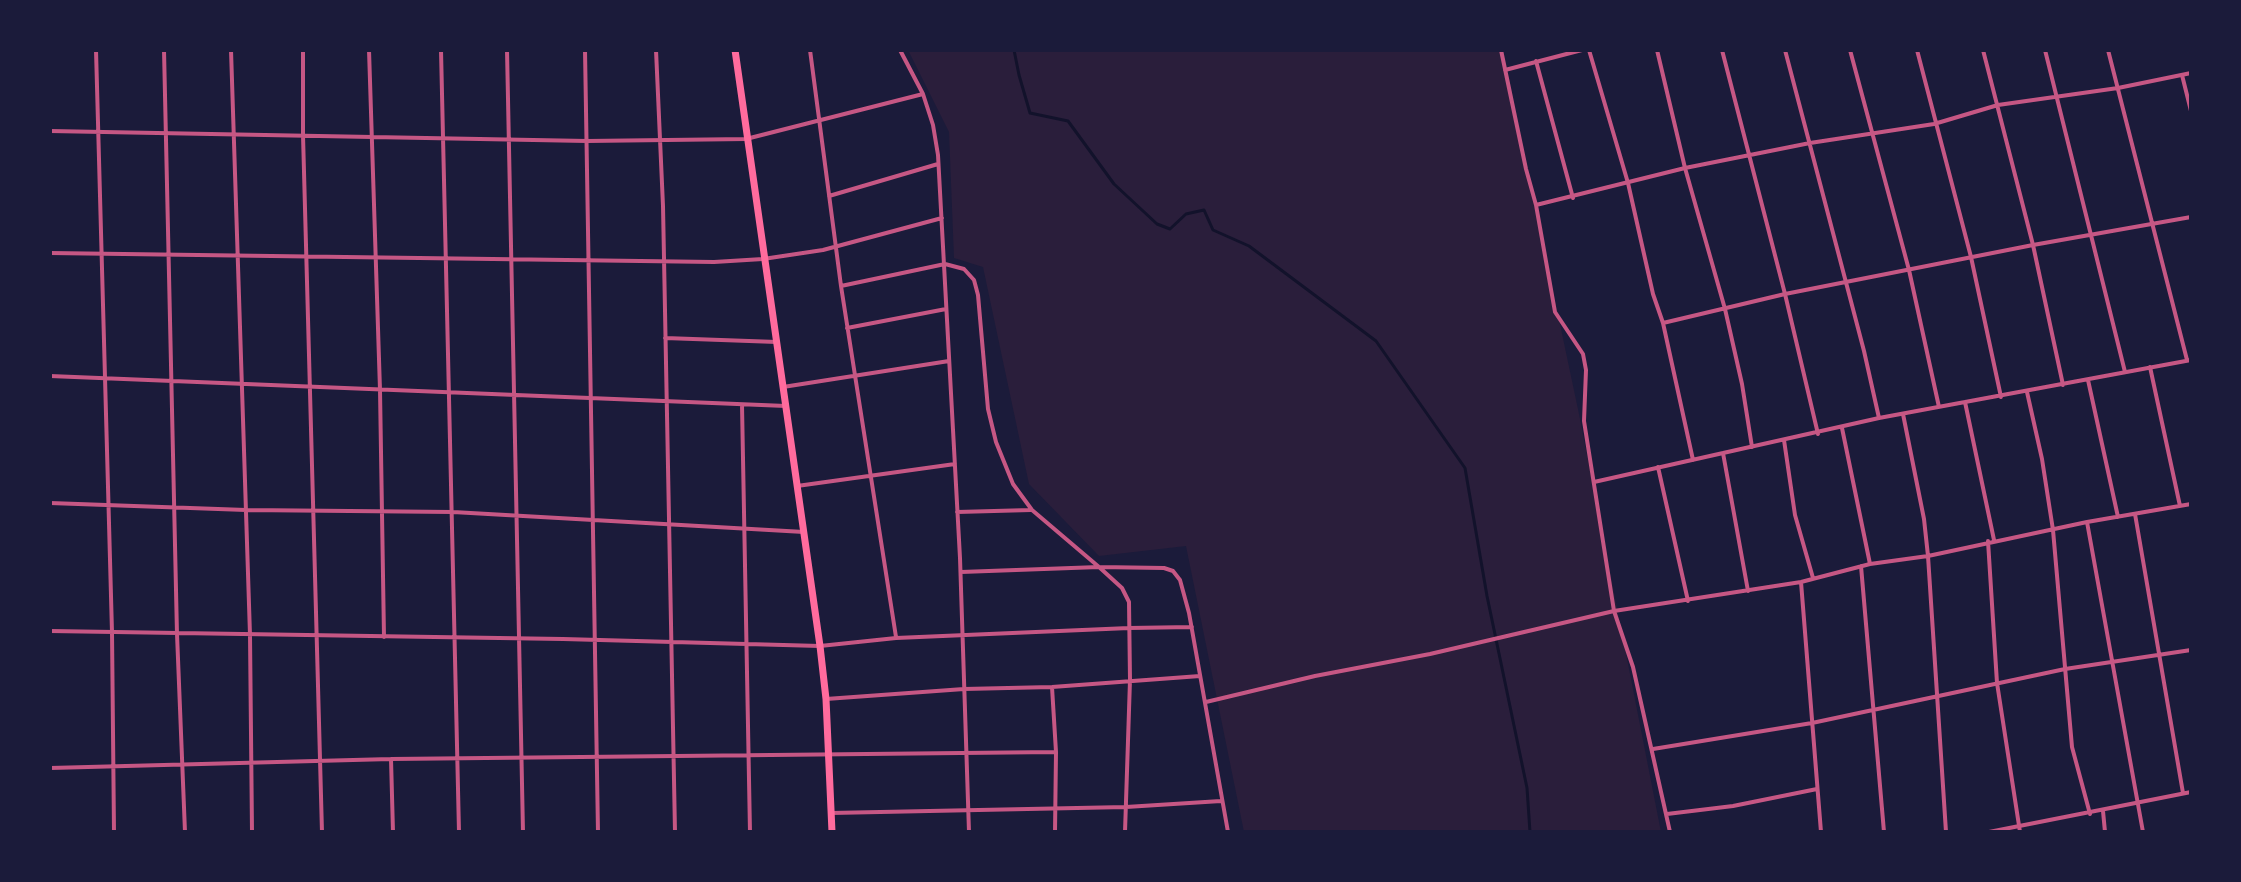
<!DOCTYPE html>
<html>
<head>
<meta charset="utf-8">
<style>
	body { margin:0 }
	#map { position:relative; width:2241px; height:882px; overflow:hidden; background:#1b1b3a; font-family:Jost,sans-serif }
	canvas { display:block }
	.frame { position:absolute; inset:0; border:52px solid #1b1b3a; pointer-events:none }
</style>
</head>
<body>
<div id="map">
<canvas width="2241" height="882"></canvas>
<div class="frame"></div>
</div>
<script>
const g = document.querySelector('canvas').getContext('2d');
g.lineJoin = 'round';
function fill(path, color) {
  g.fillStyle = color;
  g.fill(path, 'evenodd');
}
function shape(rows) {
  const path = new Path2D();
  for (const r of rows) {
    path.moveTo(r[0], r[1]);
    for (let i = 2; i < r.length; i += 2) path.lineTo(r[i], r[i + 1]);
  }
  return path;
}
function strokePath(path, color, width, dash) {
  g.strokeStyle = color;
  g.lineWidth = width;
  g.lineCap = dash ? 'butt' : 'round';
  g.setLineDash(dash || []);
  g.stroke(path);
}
fill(shape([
	[908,50,1502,50,1579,414,1661,832,1244,832,1186,546,1099,556,1029,484,983,267,954,258,949,132]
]), '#2a1e3b');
strokePath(shape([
	[1014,50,1019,75,1030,113,1068,121,1114,184,1157,224,1170,229,1186,214,1204,210,1213,230,1249,246,1376,341,1465,468,1487,596,1527,788,1530,832]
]), '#12122b', 3);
strokePath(shape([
	[96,50,112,632,114,832],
	[164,50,177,634,185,832],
	[231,50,250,635,252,832],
	[303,50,303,135,322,832],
	[369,50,380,390,384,637],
	[441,50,459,832],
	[507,50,523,832],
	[585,50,598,832],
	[656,50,663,206,675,832],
	[810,50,841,286,896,637],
	[900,50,923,94,933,125,938,155,960,558,969,832],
	[1501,50,1526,169,1536,205,1555,312,1583,354,1586,370,1584,421,1614,611,1633,667,1670,832],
	[1589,50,1628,183,1653,294,1663,323,1785,294,2033,245,2191,217],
	[1657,50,1685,168,1725,309,1742,384,1752,447],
	[1722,50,1785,294,1818,434],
	[1785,50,1864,351,1879,418],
	[1850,50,1909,270,1939,407],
	[1917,50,1971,257,2001,397],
	[1983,50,2033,245,2063,385],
	[2045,50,2125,372],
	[2108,50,2187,360],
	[1536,61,1573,198],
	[1505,70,1582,50],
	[2182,75,2191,111],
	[50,131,587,141,746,139,923,94],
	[829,196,938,164],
	[1536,205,1685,168,1810,143,1934,124,1998,105,2118,88,2191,73],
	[50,253,714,262,763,259,823,250,942,218],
	[841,286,945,264,964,269,974,280,978,295,988,409,996,442,1013,484,1032,510,1099,567,1164,568,1173,571,1180,580,1189,613,1228,832],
	[1663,323,1693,460],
	[847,328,946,309],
	[665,338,777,342],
	[2150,367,2180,506],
	[50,376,786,406],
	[2088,380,2118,517],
	[783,387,949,361],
	[2027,392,2042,459,2053,530,2072,747,2090,814],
	[1965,402,1994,540],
	[742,405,750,832],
	[1903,414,1924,519,1928,556,1946,832],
	[1842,428,1870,564],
	[1784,440,1795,515,1813,578],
	[1723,453,1748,591],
	[1658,467,1688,601],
	[1594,482,1879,418,2191,360],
	[797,486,955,464],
	[50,503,246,510,453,512,804,532],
	[957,512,1031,510],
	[2135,514,2183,793],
	[2087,522,2143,832],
	[1988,541,1997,683,2020,832],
	[1861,566,1884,832],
	[961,572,1099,567,1122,588,1129,602,1130,680,1125,832],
	[1801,582,1821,832],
	[50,631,563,639,820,646,896,638,1129,628,1192,627],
	[1052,687,1056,752,1055,832],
	[826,699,964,689,1052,687,1200,676],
	[1206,702,1315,676,1430,654,1614,611,1801,582,1870,564,1928,556,2087,522,2191,504],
	[1653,749,1812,723,2065,669,2191,650],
	[391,759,393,832],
	[50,768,391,759,1056,752],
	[2103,811,2105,832],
	[831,813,1126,807,1221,801],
	[1667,814,1733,806,1817,789],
	[1989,832,2191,792]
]), '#c65784', 4);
strokePath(shape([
	[735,50,820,646,826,699,832,832]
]), '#ff6b9d', 7);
</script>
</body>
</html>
